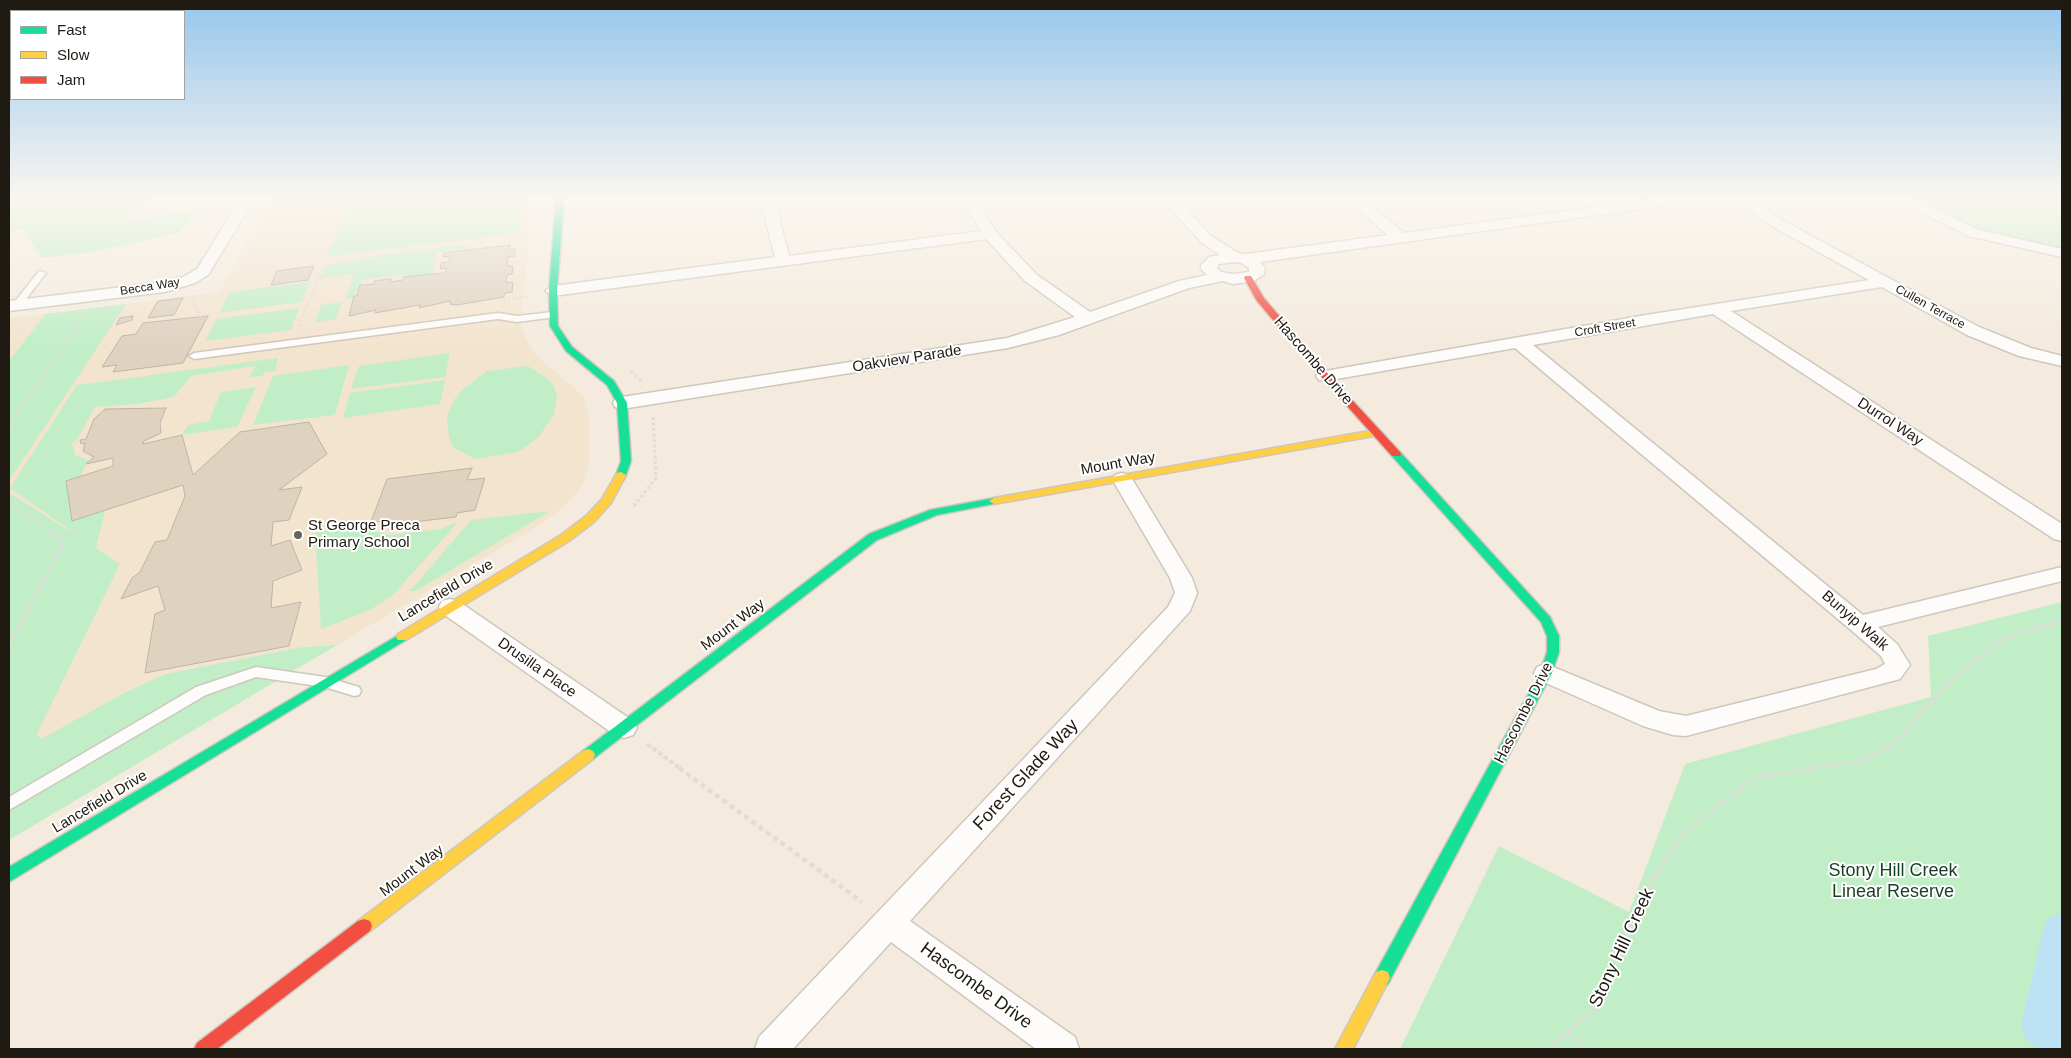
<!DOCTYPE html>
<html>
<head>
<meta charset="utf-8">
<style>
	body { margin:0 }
	#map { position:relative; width:2071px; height:1058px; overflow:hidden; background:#f4ebde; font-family:Helvetica,sans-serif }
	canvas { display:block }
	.frame { position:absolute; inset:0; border:10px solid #1f1a12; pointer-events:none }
	.legend { position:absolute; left:10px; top:10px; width:175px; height:90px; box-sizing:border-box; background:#fff; border:1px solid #a5a3a0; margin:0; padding:6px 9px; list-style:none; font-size:15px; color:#1f1a12 }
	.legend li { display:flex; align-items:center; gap:10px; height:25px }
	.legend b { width:25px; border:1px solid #a5a3a0 }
</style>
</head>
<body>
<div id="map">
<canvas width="2071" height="1058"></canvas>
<div class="frame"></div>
<ul class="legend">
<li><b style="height:6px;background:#16e098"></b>Fast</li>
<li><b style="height:6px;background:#ffcf43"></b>Slow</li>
<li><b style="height:6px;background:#f24e42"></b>Jam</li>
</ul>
</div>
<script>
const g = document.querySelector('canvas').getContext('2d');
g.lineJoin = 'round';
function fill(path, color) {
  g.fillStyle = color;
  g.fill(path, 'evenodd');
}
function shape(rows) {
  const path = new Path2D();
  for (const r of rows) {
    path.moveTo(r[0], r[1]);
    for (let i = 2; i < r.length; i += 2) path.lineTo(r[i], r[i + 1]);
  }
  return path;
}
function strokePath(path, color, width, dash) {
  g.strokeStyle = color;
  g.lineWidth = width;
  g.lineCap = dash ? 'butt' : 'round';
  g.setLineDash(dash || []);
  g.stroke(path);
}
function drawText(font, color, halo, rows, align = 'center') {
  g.font = font + ' Helvetica,sans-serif';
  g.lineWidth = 4;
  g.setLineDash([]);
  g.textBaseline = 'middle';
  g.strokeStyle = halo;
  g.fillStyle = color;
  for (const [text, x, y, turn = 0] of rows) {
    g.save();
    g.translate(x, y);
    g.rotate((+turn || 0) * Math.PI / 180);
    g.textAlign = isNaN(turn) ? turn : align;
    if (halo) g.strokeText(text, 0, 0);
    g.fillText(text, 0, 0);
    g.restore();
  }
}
fill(shape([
	[270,198,533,198,521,325,530,347,537,357,578,391,584,399,589,417,589,463,583,484,568,503,544,522,337,645,302,647,165,674,128,691,41,740,37,734,120,564,9,493,9,481,126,304,220,292],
	[45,314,9,361,9,318]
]), '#f3e4ce');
fill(shape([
	[9,198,152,198,123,221,200,210,180,232,94,252,41,258,23,229,9,231],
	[445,198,523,198,519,233,328,256,347,209],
	[1907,198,2062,198,2062,248,1983,232],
	[468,245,467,249,437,252,432,274,404,277,404,274,362,280,358,291,354,292,353,298,346,299,354,274,319,278,325,272,323,266,377,256],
	[310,282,302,302,219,313,230,292],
	[342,302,335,319,315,322,321,305],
	[126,304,72,386,9,481,9,361,45,314],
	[299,308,291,330,205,341,216,319],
	[450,353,445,377,351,389,359,366],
	[278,358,275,371,265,372,262,376,249,378,255,366,191,376,174,397,138,404,95,407,78,438,72,443,75,455,90,461,86,464,81,476,66,481,72,521,105,510,96,548,120,564,37,734,41,739,128,691,165,674,302,647,337,645,9,840,9,493,83,539,10,488,77,385],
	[349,365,335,415,253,425,273,376],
	[528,366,548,379,553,384,557,396,554,415,537,439,518,452,475,459,453,447,449,437,447,417,454,400,462,390,487,371],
	[445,380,440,404,343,418,350,393],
	[256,387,237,427,182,435,188,425,209,421,221,392],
	[550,511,416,591,410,591,471,520],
	[459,521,393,595,370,610,321,629,315,533,344,526,343,532,368,530,391,535,441,529],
	[2062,602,2062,1049,1400,1049,1499,846,1629,912,1685,764,1931,697,1928,636]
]), '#c2eec7');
fill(shape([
	[2062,913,2062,1049,2038,1049,2027,1040,2021,1026,2043,930,2049,918,2062,913]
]), '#bce2f3');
const building = shape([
	[356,198,394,198,393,201,353,205,356,198],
	[510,245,509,250,515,249,515,256,508,257,507,266,513,266,512,274,507,275,506,283,513,282,512,292,505,293,504,297,457,305,450,304,450,301,419,308,420,305,375,313,376,310,349,316,354,296,357,296,360,285,374,284,374,281,391,279,390,282,403,280,404,277,445,273,446,268,440,269,441,263,449,262,450,256,443,257,444,253,510,245],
	[314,266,308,280,271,285,277,271,314,266],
	[183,298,174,315,148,318,158,301,183,298],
	[133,316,132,320,116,325,120,318,133,316],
	[208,316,183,363,113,372,117,365,102,367,122,336,136,334,143,323,208,316],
	[166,408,160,423,161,433,144,441,143,444,182,435,193,475,240,432,309,422,327,454,279,490,302,487,289,520,273,522,271,546,290,540,302,570,273,581,271,608,301,602,289,646,145,673,155,614,165,610,158,586,121,599,132,578,140,572,155,542,167,540,185,496,183,485,72,521,66,481,113,466,113,458,86,464,94,457,83,451,85,443,81,444,80,440,86,439,94,419,105,409,166,408],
	[472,468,467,480,485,478,475,510,457,513,456,517,387,525,388,521,371,522,387,479,472,468]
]);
fill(building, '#dfd3c0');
strokePath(building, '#bcb5ab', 1);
const lane = shape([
	[39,271,46,273,20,307,14,307,14,303,39,271],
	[552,312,556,315,555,317,517,322,498,319,194,359,189,356,194,353,498,313,517,316,552,312],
	[256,667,325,677,359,687,361,691,359,695,354,696,325,687,256,677,206,695,9,810,9,797,196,687,256,667]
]);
const street = shape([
	[241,198,255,198,208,275,195,283,165,292,9,311,9,301,164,282,183,277,197,269,241,198],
	[760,198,774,198,789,256,981,231,961,198,975,198,996,232,1037,275,1090,312,1179,281,1207,275,1201,269,1201,265,1209,257,1220,255,1201,242,1161,198,1176,198,1211,236,1238,253,1246,254,1388,235,1345,198,1360,198,1404,233,1663,198,1722,198,1724,200,1717,204,1670,205,1260,262,1265,268,1264,274,1254,281,1233,284,1223,281,1189,288,1059,335,1008,348,622,409,615,407,613,403,615,399,622,397,1007,338,1075,317,1025,281,986,239,553,296,545,291,553,286,775,257,760,198],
	[1234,262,1241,263,1249,268,1249,272,1233,274,1221,272,1217,268,1219,264,1234,262],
	[1741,198,1753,198,1782,220,1979,327,2031,348,2062,356,2062,366,2019,356,1967,335,1882,287,1731,311,2062,524,2062,541,2054,539,1713,314,1533,345,1863,615,2062,567,2062,581,1878,627,1897,644,1910,665,1900,679,1686,736,1673,735,1643,726,1537,679,1534,673,1537,667,1546,664,1659,711,1686,716,1876,669,1885,664,1881,656,1851,630,1515,348,1325,381,1319,380,1316,376,1319,372,1325,371,1646,315,1869,280,1772,226,1746,208,1741,198],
	[1891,198,1909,198,1979,230,2062,249,2062,257,1969,236,1891,198],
	[1122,473,1129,475,1132,479,1192,578,1197,593,1190,611,910,921,1075,1037,1079,1049,1036,1049,891,942,793,1049,755,1049,759,1037,1168,607,1175,593,1170,578,1112,479,1115,475,1122,473],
	[450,599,458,601,633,721,637,728,633,735,624,738,615,735,442,613,439,607,442,601,450,599]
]);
const fast = shape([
	[556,198,564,198,557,291,558,326,572,347,614,381,627,403,631,461,626,475,621,478,616,475,621,461,617,403,607,385,566,351,550,326,549,291,556,198],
	[1396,451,1400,452,1550,617,1559,636,1559,652,1552,673,1388,984,1382,986,1376,984,1374,978,1376,972,1540,673,1547,652,1547,636,1541,622,1392,456,1391,454,1392,452,1396,451],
	[994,498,999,501,998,503,937,515,877,540,593,759,588,761,583,759,581,755,583,751,869,534,930,510,994,498],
	[402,633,406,634,408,637,406,640,9,882,9,867,402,633]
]);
const slow = shape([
	[1375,430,1379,431,1380,433,1379,435,994,504,989,501,994,498,1375,430],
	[621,472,626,475,611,503,594,522,569,541,406,640,398,640,396,637,398,634,561,535,586,516,602,499,617,473,621,472],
	[588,749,593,751,595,755,593,759,370,931,364,933,358,931,356,926,358,921,583,751,588,749],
	[1382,970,1388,972,1390,978,1353,1049,1335,1049,1376,972,1382,970]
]);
const jam = shape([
	[1245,276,1251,276,1264,298,1328,374,1400,452,1401,454,1400,456,1392,456,1322,378,1257,301,1244,278,1245,276],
	[364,919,370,921,372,926,370,931,217,1049,194,1049,197,1043,358,921,364,919]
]);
strokePath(lane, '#cec7bd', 3);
strokePath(street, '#cec7bd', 3);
strokePath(fast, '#cec7bd', 3);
strokePath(slow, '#cec7bd', 3);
strokePath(jam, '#cec7bd', 3);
strokePath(shape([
	[2022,198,2038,198],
	[327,255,345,207,394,202,398,198],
	[191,295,201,317],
	[503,300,530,296],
	[299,326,323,266],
	[61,349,84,315]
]), '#dfddd9', 2.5, [2.5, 2]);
strokePath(shape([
	[631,371,642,382],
	[9,426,62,348],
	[9,501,56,536],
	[634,506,656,478,653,415]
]), '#dfddd9', 3, [3, 2.5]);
strokePath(shape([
	[9,646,64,542,55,535],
	[647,744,681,769],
	[1807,769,1864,760,1892,746,1952,680,2003,639,2062,621]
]), '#dfddd9', 4, [4.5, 2.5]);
strokePath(shape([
	[679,768,862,902],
	[1566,1033,1588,1049],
	[1545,1049,1595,1011,1642,897,1685,831,1757,777,1815,768]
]), '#dfddd9', 4.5, [5, 4]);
fill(lane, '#fdfcfa');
fill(street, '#fdfcfa');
fill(fast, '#16e098');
fill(slow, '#ffcf43');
fill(jam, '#f24e42');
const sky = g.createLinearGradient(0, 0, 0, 346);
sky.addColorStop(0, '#96c6ec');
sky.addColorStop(0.57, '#faf6f0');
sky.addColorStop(1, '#faf6f000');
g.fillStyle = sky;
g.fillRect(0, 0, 2071, 346);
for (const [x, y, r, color] of [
	[298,535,5,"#6a6359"]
]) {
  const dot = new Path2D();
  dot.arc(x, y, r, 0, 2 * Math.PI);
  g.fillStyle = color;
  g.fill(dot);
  strokePath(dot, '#fff', 2);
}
drawText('12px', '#1f1a12', '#fff', [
	["Becca Way",150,287,-9],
	["Cullen Terrace",1930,307,29],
	["Croft Street",1605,328,-10]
]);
drawText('15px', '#1f1a12', '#fff', [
	["Oakview Parade",907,359,-9],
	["Hascombe Drive",1313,361,49],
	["Durrol Way",1890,422,33],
	["Mount Way",1118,464,-10],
	["Lancefield Drive",446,591,-31],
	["Bunyip Walk",1855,621,41],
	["Mount Way",733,625,-37],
	["Drusilla Place",537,668,35],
	["Hascombe Drive",1524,713,-63],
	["Lancefield Drive",100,802,-31],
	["Mount Way",412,871,-37]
]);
drawText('15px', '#1f1a12', '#fff', [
	["St George Preca",308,526],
	["Primary School",308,543]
], 'left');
drawText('18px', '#1f1a12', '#fff', [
	["Forest Glade Way",1026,775,-47],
	["Stony Hill Creek",1622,948,-65],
	["Hascombe Drive",976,986,36]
]);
drawText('18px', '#193e26', '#fff', [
	["Stony Hill Creek",1893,871],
	["Linear Reserve",1893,892]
]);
</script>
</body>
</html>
